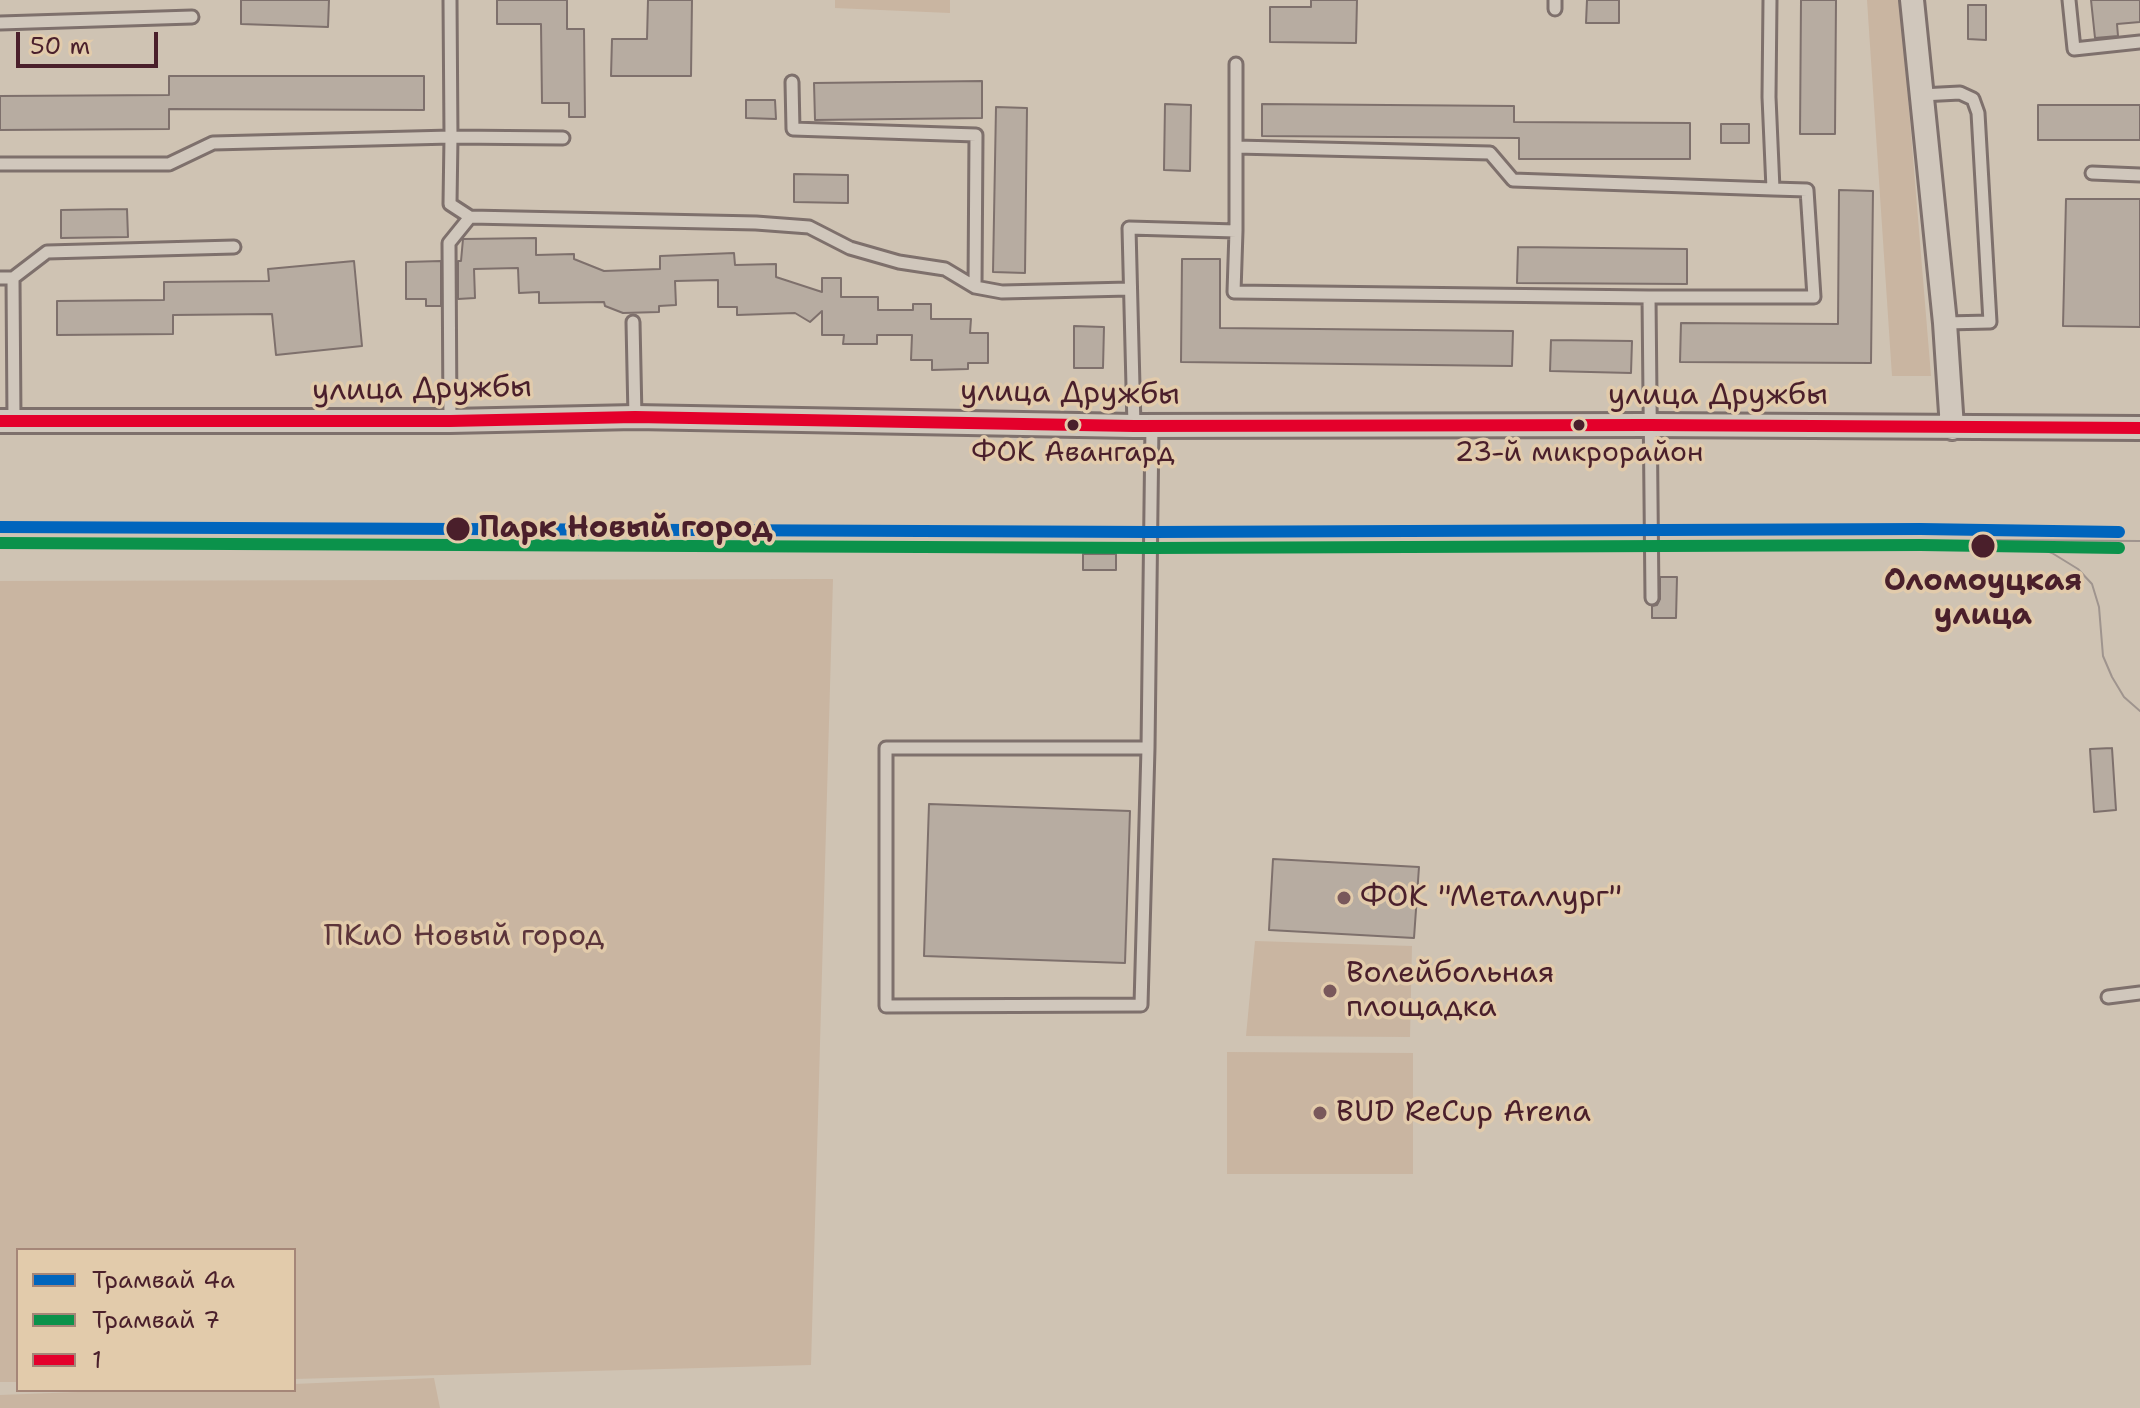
<!DOCTYPE html>
<html>
<head>
<meta charset="utf-8">
<style>
	body { margin:0 }
	#map { position:relative; width:2140px; height:1408px; overflow:hidden; background:#cfc3b3; font-family:"Shantell Sans",sans-serif }
	canvas { display:block }
	.legend { position:absolute; left:16px; top:1248px; width:280px; height:144px; box-sizing:border-box; background:#e2cbab; border:2px solid #a58678; margin:0; padding:10px 14px; list-style:none; font-size:24px; color:#4a1f2b }
	.legend li { display:flex; align-items:center; gap:16px; height:40px }
	.legend b { width:40px; border:2px solid #a58678 }
	.scale { position:absolute; left:16px; top:32px; width:142px; height:36px; box-sizing:border-box; border:4px solid #4a1f2b; border-top:0; padding-left:10px; font-size:24px; line-height:28px; white-space:nowrap; color:#4a1f2b; -webkit-text-stroke:6px #e2cbab; paint-order:stroke }
</style>
</head>
<body>
<div id="map">
<canvas width="2140" height="1408"></canvas>
<ul class="legend">
<li><b style="height:10px;background:#0065bd"></b>Трамвай 4а</li>
<li><b style="height:10px;background:#0b924b"></b>Трамвай 7</li>
<li><b style="height:10px;background:#e4002b"></b>1</li>
</ul>
<div class="scale">50 m</div>
</div>
<script>
const g = document.querySelector('canvas').getContext('2d');
g.lineJoin = 'round';
function fill(path, color) {
  g.fillStyle = color;
  g.fill(path, 'evenodd');
}
function shape(rows) {
  const path = new Path2D();
  for (const r of rows) {
    path.moveTo(r[0], r[1]);
    for (let i = 2; i < r.length; i += 2) path.lineTo(r[i], r[i + 1]);
  }
  return path;
}
function strokePath(path, color, width, dash) {
  g.strokeStyle = color;
  g.lineWidth = width;
  g.lineCap = dash ? 'butt' : 'round';
  g.setLineDash(dash || []);
  g.stroke(path);
}
function drawText(font, color, halo, rows, align = 'center') {
  g.font = font + ' "Shantell Sans",sans-serif';
  g.lineWidth = 7;
  g.setLineDash([]);
  g.textBaseline = 'middle';
  g.strokeStyle = halo;
  g.fillStyle = color;
  for (const [text, x, y, turn = 0] of rows) {
    g.save();
    g.translate(x, y);
    g.rotate((+turn || 0) * Math.PI / 180);
    g.textAlign = isNaN(turn) ? turn : align;
    if (halo) g.strokeText(text, 0, 0);
    g.fillText(text, 0, 0);
    g.restore();
  }
}
fill(shape([
	[835,0,950,0,950,13,835,8],
	[1867,0,1900,0,1931,376,1892,376],
	[833,579,811,1365,294,1379,294,1250,18,1250,18,1382,0,1382,0,581],
	[1255,941,1412,946,1410,1037,1246,1036],
	[1227,1052,1413,1053,1413,1174,1227,1174],
	[434,1378,440,1408,0,1408,0,1395,130,1390,294,1390,294,1384]
]), '#c9b5a1');
const building = shape([
	[241,0,329,0,328,27,241,24,241,0],
	[497,0,567,0,567,29,584,29,585,117,569,117,569,103,542,103,541,24,497,24,497,0],
	[648,0,692,0,691,76,611,76,612,39,647,39,648,0],
	[1311,0,1357,0,1356,43,1270,42,1270,7,1311,7,1311,0],
	[1587,0,1619,0,1619,23,1586,23,1587,0],
	[1801,0,1836,0,1835,134,1800,134,1801,0],
	[2091,0,2140,0,2140,22,2117,24,2118,36,2095,38,2091,0],
	[1968,5,1986,5,1986,40,1968,39,1968,5],
	[169,76,424,76,424,110,169,109,169,129,0,130,0,96,169,95,169,76],
	[982,81,982,118,815,120,814,83,982,81],
	[746,100,775,100,776,119,746,118,746,100],
	[1165,104,1191,105,1190,171,1164,170,1165,104],
	[1262,104,1514,106,1514,122,1690,123,1690,159,1519,159,1519,138,1262,136,1262,104],
	[2038,105,2140,105,2140,140,2038,140,2038,105],
	[996,107,1027,108,1025,273,993,272,996,107],
	[1721,124,1749,124,1749,143,1721,143,1721,124],
	[794,174,848,175,848,203,794,202,794,174],
	[1839,190,1873,191,1871,363,1680,362,1681,323,1838,324,1839,190],
	[2066,199,2140,199,2140,327,2063,326,2066,199],
	[127,209,128,237,61,238,61,210,127,209],
	[536,238,536,255,574,254,574,259,604,271,660,269,660,256,734,253,735,265,776,264,776,277,822,292,822,278,841,278,841,297,878,297,878,310,913,310,913,304,931,304,931,319,971,319,970,333,988,333,988,363,968,363,968,369,932,370,932,360,911,360,912,335,877,335,877,344,843,344,844,335,822,335,822,311,810,322,795,313,737,315,737,307,718,307,718,280,675,281,676,305,659,306,659,312,623,313,605,306,604,302,539,303,539,292,519,293,518,268,474,269,475,298,458,299,458,261,461,261,463,239,536,238],
	[1518,247,1687,249,1687,284,1517,283,1518,247],
	[1182,259,1220,259,1220,328,1513,331,1512,366,1181,362,1182,259],
	[354,261,362,346,276,355,272,314,173,315,173,334,57,335,57,301,164,300,164,282,269,281,268,269,354,261],
	[441,261,441,306,426,306,426,299,406,299,406,262,441,261],
	[1074,326,1104,327,1103,368,1074,368,1074,326],
	[1551,340,1632,341,1631,373,1550,371,1551,340],
	[1083,554,1116,554,1116,570,1083,570,1083,554],
	[1660,577,1677,577,1676,618,1652,618,1652,606,1657,605,1660,599,1660,577],
	[2112,748,2116,810,2094,812,2090,749,2112,748],
	[929,804,1130,811,1125,963,924,956,929,804],
	[1273,859,1419,867,1414,938,1269,930,1273,859]
]);
fill(building, '#b7aca1');
strokePath(building, '#7e706c', 2);
const lane = shape([
	[450,0,451,137,563,138],
	[2069,0,2074,49,2140,42],
	[1555,9,1555,0],
	[0,23,192,17],
	[1236,64,1236,231],
	[792,82,793,129,976,135,975,287],
	[1921,95,1960,93,1973,99,1978,113,1990,322,1945,323],
	[1236,147,1490,153,1513,180,1773,189],
	[0,164,169,164,213,143,451,137,450,204,470,217,756,223,809,227,850,248,899,262,945,269,975,287,1002,292,1129,289],
	[2092,173,2140,175],
	[0,278,13,278,14,421],
	[13,278,47,252,234,247],
	[1649,297,1814,297,1807,190,1773,189,1769,97,1770,0],
	[633,322,635,417],
	[450,421,449,243,470,217],
	[1134,426,1129,228,1236,231,1234,292,1649,297,1652,598],
	[1148,748,1141,1005,886,1006,886,748,1148,748,1152,425],
	[2108,997,2140,993]
]);
const street = shape([
	[1912,0,1945,323,1952,428],
	[0,421,450,421,635,417,1134,426,1649,425,2140,428]
]);
strokePath(lane, '#7e706c', 17);
strokePath(street, '#7e706c', 28);
strokePath(lane, '#d0c7bc', 11);
strokePath(street, '#d0c7bc', 22);
strokePath(shape([
	[1984,540,2140,541],
	[2000,540,2031,545,2052,553,2078,569,2092,584,2099,607,2103,656,2112,677,2124,697,2140,711]
]), '#9f948e', 2);
strokePath(shape([
	[0,421,450,421,635,417,1134,426,1649,425,2140,428]
]), '#e4002b', 12);
strokePath(shape([
	[0,527,1152,532,1920,529,2119,532]
]), '#0065bd', 12);
strokePath(shape([
	[0,543,1152,548,1920,545,2119,548]
]), '#0b924b', 12);
for (const [x, y, r, color] of [
	[1073,425,7,"#4a1f2b"],
	[1579,425,7,"#4a1f2b"],
	[458,529,13,"#4a1f2b"],
	[1983,546,13,"#4a1f2b"],
	[1344,898,8,"#79585b"],
	[1330,991,8,"#79585b"],
	[1320,1113,8,"#79585b"]
]) {
  const dot = new Path2D();
  dot.arc(x, y, r, 0, 2 * Math.PI);
  g.fillStyle = color;
  g.fill(dot);
  strokePath(dot, '#e2cbab', 3);
}
drawText('28px', '#4a1f2b', '#e2cbab', [
	["ФОК Авангард",1073,454],
	["23-й микрорайон",1579,454]
]);
drawText('30px', '#4a1f2b', '#e2cbab', [
	["улица Дружбы",422,390,-1],
	["улица Дружбы",1070,394,1],
	["улица Дружбы",1718,396]
]);
drawText('bold 30px', '#4a1f2b', '#e2cbab', [
	["Парк Новый город",479,529],
	["Оломоуцкая",1983,582,"center"],
	["улица",1983,616,"center"]
], 'left');
drawText('30px', '#4a1f2b', '#e2cbab', [
	["ФОК \"Металлург\"",1360,898],
	["Волейбольная",1346,974],
	["площадка",1346,1008],
	["BUD ReCup Arena",1336,1113]
], 'left');
drawText('30px', '#5c343a', '#e2cbab', [
	["ПКиО Новый город",464,937]
]);
</script>
</body>
</html>
